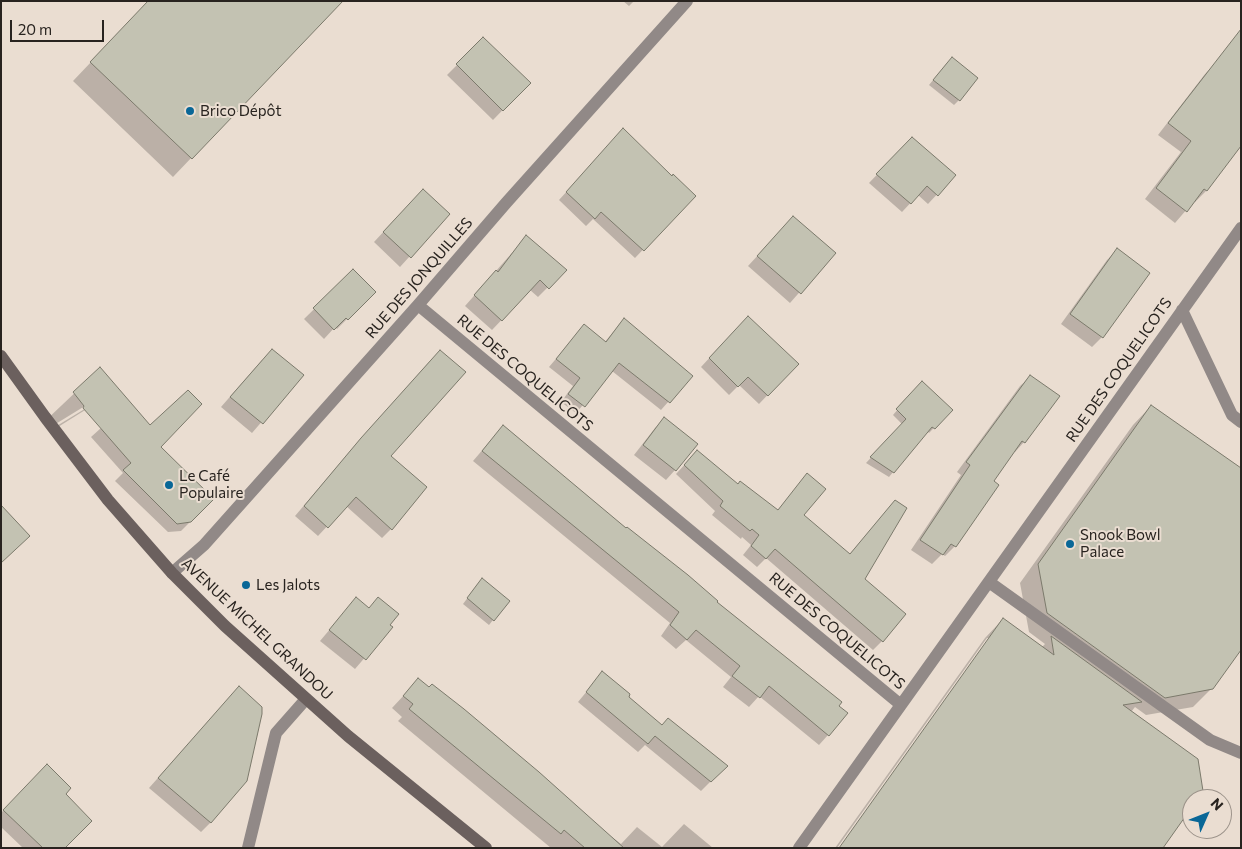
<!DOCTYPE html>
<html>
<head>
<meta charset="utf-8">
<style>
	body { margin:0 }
	#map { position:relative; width:1242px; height:849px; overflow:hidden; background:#eaddd1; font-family:Commissioner,sans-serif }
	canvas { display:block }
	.frame { position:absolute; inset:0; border:2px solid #28231f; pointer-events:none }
	.north { position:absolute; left:1182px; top:789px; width:50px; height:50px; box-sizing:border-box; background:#eaddd1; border:1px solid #9c938a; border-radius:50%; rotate:46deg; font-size:14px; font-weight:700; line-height:20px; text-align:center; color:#28231f }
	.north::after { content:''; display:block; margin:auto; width:18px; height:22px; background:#096797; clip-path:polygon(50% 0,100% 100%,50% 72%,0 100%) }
	.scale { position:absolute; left:10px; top:20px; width:94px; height:22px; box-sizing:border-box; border:2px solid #28231f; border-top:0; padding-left:6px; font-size:15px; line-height:18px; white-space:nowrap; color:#28231f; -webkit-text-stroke:4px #eaddd1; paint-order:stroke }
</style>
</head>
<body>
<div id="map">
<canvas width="1242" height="849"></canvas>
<div class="frame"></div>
<div class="north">N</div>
<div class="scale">20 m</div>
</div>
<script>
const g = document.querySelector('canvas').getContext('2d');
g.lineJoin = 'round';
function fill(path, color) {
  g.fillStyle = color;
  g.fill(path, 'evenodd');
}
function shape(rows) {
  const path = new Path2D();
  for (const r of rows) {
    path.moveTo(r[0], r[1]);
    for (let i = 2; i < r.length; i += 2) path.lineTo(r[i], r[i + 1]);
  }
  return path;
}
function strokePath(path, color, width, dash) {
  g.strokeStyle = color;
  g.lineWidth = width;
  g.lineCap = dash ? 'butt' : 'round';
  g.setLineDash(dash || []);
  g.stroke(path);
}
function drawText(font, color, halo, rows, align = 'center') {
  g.font = font + ' Commissioner,sans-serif';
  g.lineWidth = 4;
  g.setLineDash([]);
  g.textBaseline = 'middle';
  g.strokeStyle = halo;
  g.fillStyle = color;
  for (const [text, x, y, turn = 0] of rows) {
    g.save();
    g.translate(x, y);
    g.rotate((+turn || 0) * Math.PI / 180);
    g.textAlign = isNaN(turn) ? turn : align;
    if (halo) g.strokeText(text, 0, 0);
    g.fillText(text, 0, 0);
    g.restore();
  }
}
fill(shape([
	[149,1,341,1,173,177,73,81],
	[623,1,634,1,629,6],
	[483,39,529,83,493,120,447,75],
	[947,63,959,100,954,105,929,85],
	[1216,63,1228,161,1206,191,1195,202,1194,201,1175,223,1145,199,1181,152,1158,135,1205,74],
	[615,138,671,177,694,196,635,258,593,219,586,226,559,200],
	[912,138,954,176,928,204,918,195,902,212,869,183],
	[413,200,448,214,400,267,374,242],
	[784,227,834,253,790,303,748,266],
	[526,237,565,270,538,297,530,290,492,330,465,306],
	[1117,250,1102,337,1092,347,1061,324,1107,260],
	[353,271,374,292,337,329,335,327,324,339,304,319],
	[624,319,691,376,661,410,612,371,576,413,561,402,573,386,549,367,577,334,604,343],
	[739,326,797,364,759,404,739,385,729,395,701,367],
	[262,360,302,375,252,433,221,407],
	[430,361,390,456,391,529,382,538,346,506,318,536,295,516,352,449],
	[100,369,116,388,106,397,50,432,43,423],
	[106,393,106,396,55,427,54,425],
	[1030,377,1024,442,1015,452,1013,451,992,481,955,546,945,556,942,554,932,564,911,550,961,475,957,472,1020,386],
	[917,387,951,410,929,433,927,431,889,477,866,463,902,424,893,415],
	[1151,406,1212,688,1193,707,1146,715,1135,707,1131,712,1196,799,1192,799,1192,805,990,638,987,638,837,848,835,848,985,638,1003,619,1042,647,1045,644,1029,632,1020,583,1133,425],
	[665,419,675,470,666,480,634,455,655,428],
	[503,426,716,603,828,735,819,745,759,696,749,707,723,687,731,677,686,640,676,649,661,636,670,623,473,461],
	[101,428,159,447,213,499,181,531,168,532,115,481,123,473,91,437],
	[688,461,737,485,777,511,807,475,802,515,849,555,895,501,863,579,882,641,873,650,766,558,757,567,743,555,751,545,742,537,741,539,712,515,715,511,676,474],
	[478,584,493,620,489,625,463,604],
	[347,609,391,627,355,669,320,641],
	[602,673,627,697,661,726,726,766,701,791,645,745,638,752,578,702],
	[418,680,611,838,612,837,621,844,637,827,662,847,684,824,713,848,551,848,398,721,402,717,392,708],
	[229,698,211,822,201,832,149,788],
	[47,766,64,795,63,848,23,848,1,827,1,813]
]), '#0003');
const building = shape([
	[148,1,343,1,192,159,90,62,148,1],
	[1241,29,1241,146,1207,191,1204,189,1187,212,1156,188,1191,141,1168,123,1241,29],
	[483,37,531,83,503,111,456,64,483,37],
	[952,57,978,78,960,101,933,80,952,57],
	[623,128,672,176,673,174,696,196,644,251,601,212,595,219,566,192,623,128],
	[912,137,956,175,938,196,927,186,911,204,876,174,912,137],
	[423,189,450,214,411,258,383,232,423,189],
	[793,216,836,253,801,294,757,256,793,216],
	[526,235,567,270,549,289,540,280,502,321,474,295,496,270,498,272,526,235],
	[1117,248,1150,273,1103,338,1070,314,1117,248],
	[353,269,376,292,348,320,346,318,334,330,313,308,353,269],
	[748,316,799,364,768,396,748,377,738,387,709,358,748,316],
	[624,318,693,376,670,403,619,363,585,407,568,394,580,378,556,359,584,324,606,342,624,318],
	[272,349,304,375,263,424,230,397,272,349],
	[440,350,466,372,391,456,427,487,392,530,356,497,328,528,304,506,361,438,440,350],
	[100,367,150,425,188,390,202,404,161,447,214,499,191,522,177,524,123,470,131,463,83,408,84,406,73,392,100,367],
	[1030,375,1060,396,1025,443,1022,441,994,481,999,485,956,547,951,544,943,555,920,540,970,465,966,462,1030,375],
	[922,381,953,410,935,429,932,427,894,473,870,457,906,419,896,409,922,381],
	[1151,405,1241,468,1241,650,1213,689,1165,698,1047,613,1038,564,1151,405],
	[664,417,698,444,676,471,643,445,664,417],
	[503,425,626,528,627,527,688,575,718,601,717,602,842,702,839,706,848,713,829,736,769,686,760,698,732,676,740,666,696,630,687,640,670,625,679,612,482,451,503,425],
	[697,450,738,484,740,481,778,510,807,473,826,489,804,515,850,554,895,500,907,508,865,579,906,614,883,642,775,549,766,559,751,546,759,535,752,529,750,531,720,506,723,501,684,465,697,450],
	[1,505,30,536,1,563,1,505],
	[482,578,510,601,494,621,467,598,482,578],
	[356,597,369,608,378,597,399,614,390,625,393,627,366,660,329,630,356,597],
	[1003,618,1054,655,1051,636,1142,702,1123,705,1198,759,1203,791,1197,799,1192,799,1192,807,1163,848,839,848,1003,618],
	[602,671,630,694,629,697,662,725,668,718,728,766,711,782,655,736,648,744,586,692,602,671],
	[418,678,429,687,432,684,464,709,539,772,624,848,585,848,564,830,561,834,500,784,409,709,413,704,403,696,418,678],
	[239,686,262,707,262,714,247,781,211,823,158,778,239,686],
	[47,764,71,788,66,794,92,821,65,848,43,848,3,810,47,764]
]);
fill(building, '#c3c2b2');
strokePath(building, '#7b796b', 1);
strokePath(shape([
	[418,305,901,705],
	[1182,310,1232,415,1241,422],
	[172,573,204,545,418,305,506,203,687,1],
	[989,582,1210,740,1241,753],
	[248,848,276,733,306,699],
	[799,848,1241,228]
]), '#918987', 12);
strokePath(shape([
	[1,356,45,417,108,500,172,573,225,626,348,736,486,848]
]), '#6b605e', 12);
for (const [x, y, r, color] of [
	[190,111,5,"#096797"],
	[169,485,5,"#096797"],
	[1070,544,5,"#096797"],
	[246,585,5,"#096797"]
]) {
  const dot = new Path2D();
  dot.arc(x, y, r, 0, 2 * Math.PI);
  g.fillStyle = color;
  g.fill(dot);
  strokePath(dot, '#eaddd1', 2);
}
drawText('15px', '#28231f', '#eaddd1', [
	["Brico Dépôt",200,111],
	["Le Café",179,476],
	["Populaire",179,493],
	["Snook Bowl",1080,535],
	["Palace",1080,552],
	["Les Jalots",256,585]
], 'left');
drawText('15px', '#28231f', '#eaddd1', [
	["RUE DES JONQUILLES",419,278,-49],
	["RUE DES COQUELICOTS",1119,370,-55],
	["RUE DES COQUELICOTS",525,373,40],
	["AVENUE MICHEL GRANDOU",257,629,43],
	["RUE DES COQUELICOTS",837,631,40]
]);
</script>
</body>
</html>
